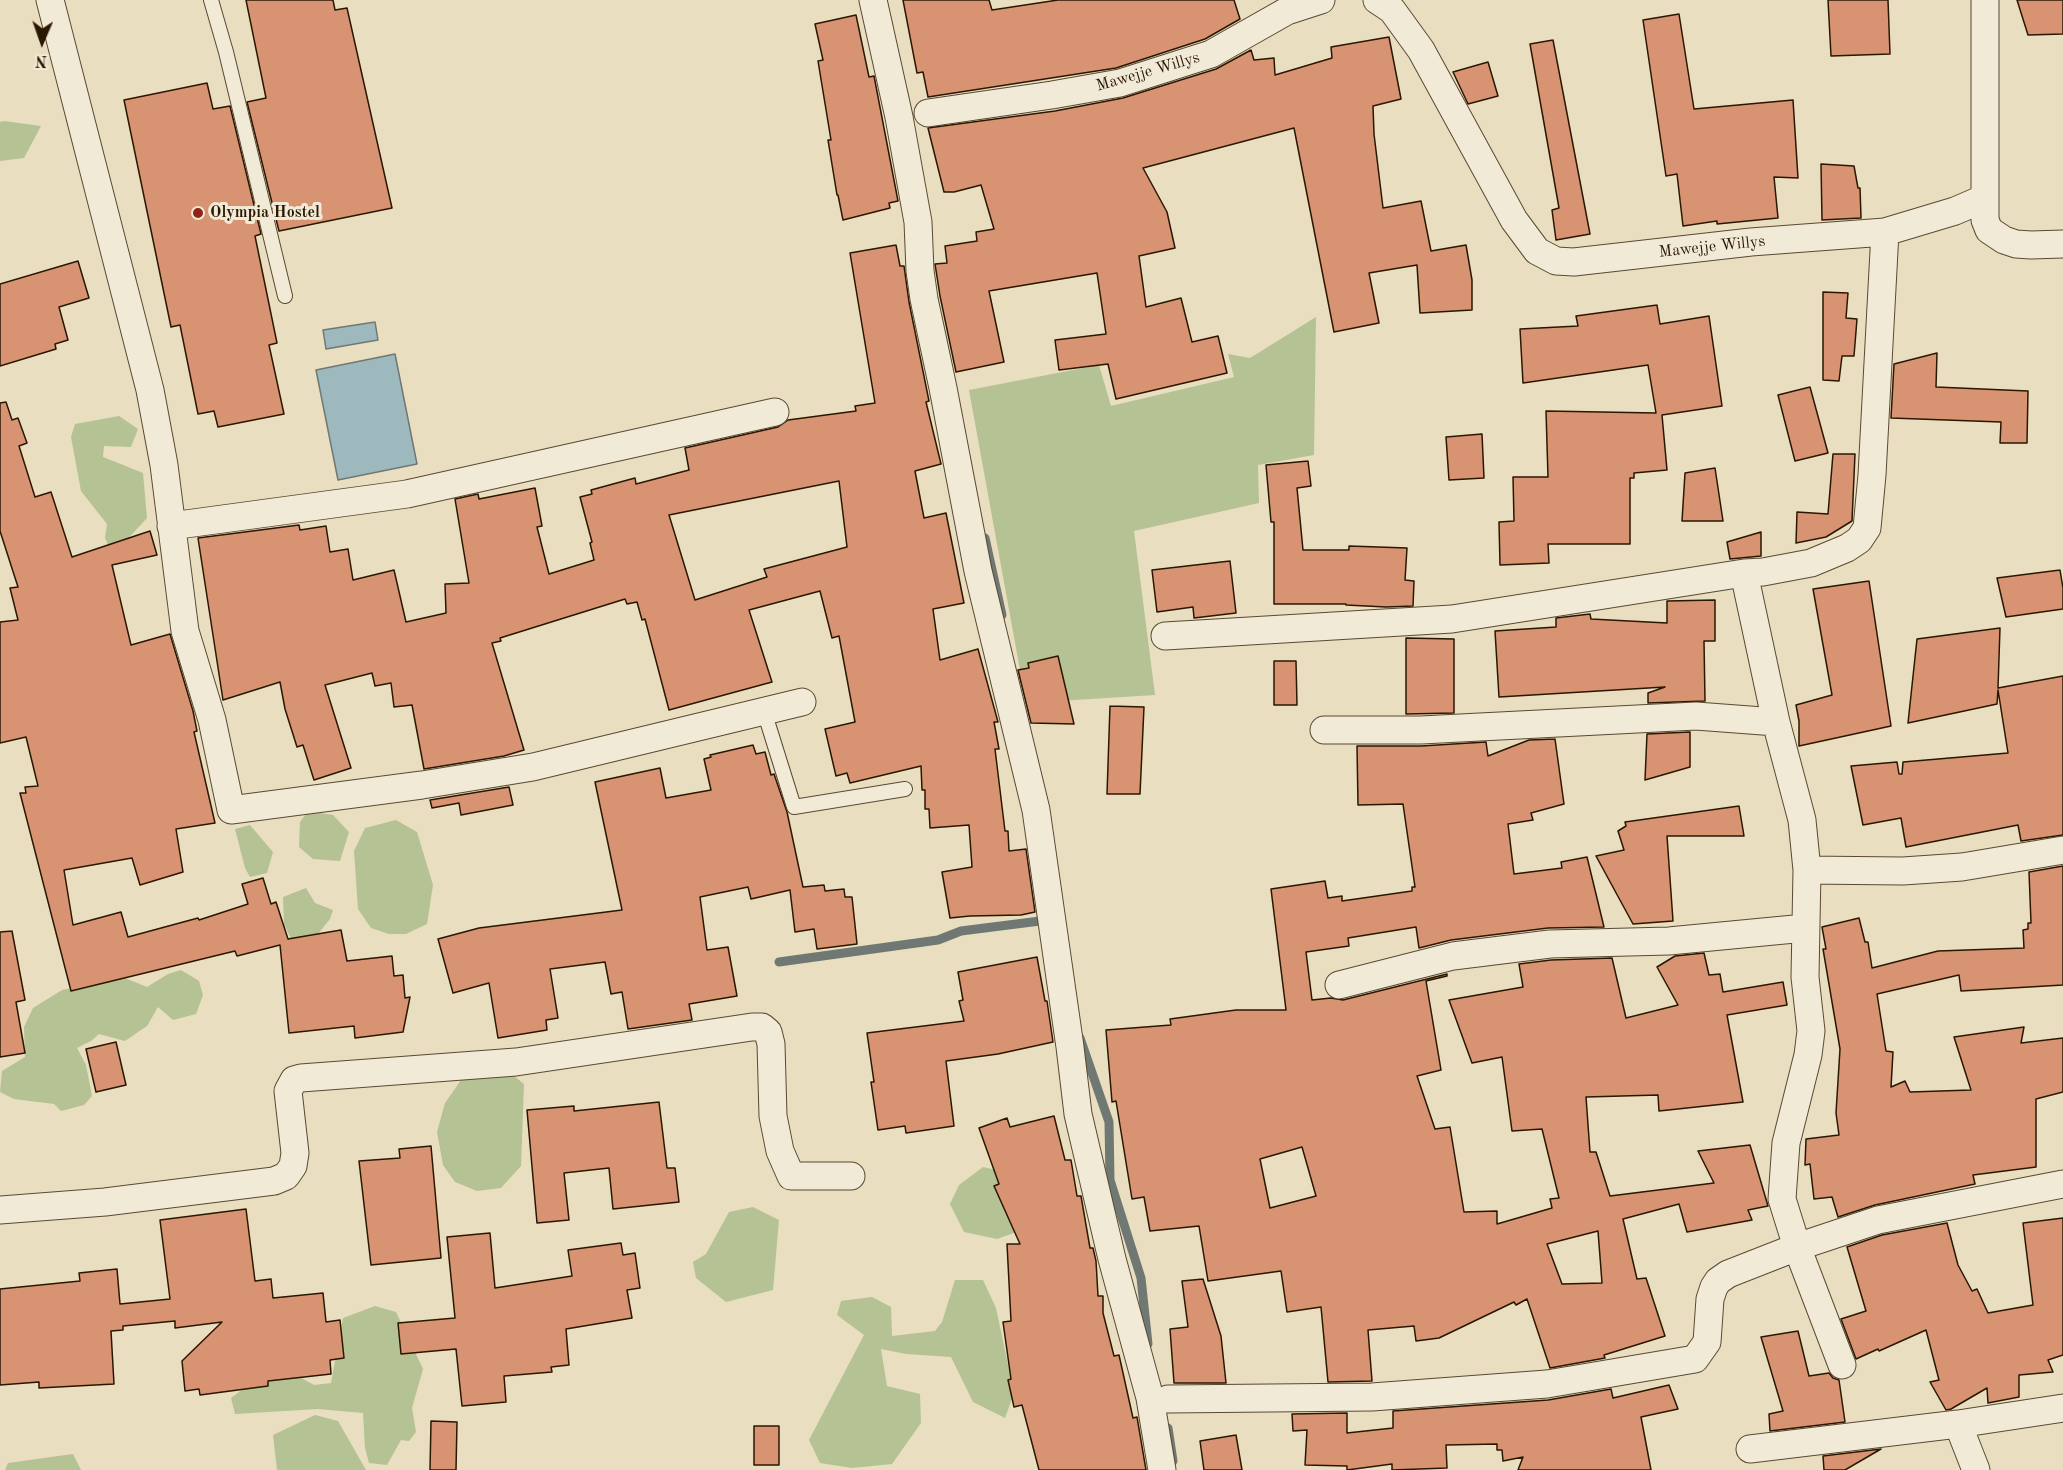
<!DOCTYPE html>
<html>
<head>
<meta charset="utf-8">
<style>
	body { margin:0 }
	#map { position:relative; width:2063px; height:1470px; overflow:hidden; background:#e9dec0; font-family:"Old Standard TT",serif }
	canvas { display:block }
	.north { position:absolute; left:12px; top:12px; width:60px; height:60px; -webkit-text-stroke:4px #f1ead6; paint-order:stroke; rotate:182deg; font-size:16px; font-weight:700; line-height:24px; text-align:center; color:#2a1702 }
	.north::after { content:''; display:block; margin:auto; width:21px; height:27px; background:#2a1702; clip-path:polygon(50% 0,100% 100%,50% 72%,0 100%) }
</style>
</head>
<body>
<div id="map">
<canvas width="2063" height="1470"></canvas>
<div class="north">N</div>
</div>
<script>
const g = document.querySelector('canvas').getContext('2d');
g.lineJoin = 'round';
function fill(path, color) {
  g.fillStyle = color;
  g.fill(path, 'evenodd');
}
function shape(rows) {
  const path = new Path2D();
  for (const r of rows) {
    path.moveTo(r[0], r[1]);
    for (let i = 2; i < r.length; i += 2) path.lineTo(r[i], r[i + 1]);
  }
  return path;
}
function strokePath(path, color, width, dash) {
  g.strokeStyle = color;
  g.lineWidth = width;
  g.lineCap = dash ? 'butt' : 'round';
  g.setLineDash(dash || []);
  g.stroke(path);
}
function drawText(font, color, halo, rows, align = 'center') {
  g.font = font + ' "Old Standard TT",serif';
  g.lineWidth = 6;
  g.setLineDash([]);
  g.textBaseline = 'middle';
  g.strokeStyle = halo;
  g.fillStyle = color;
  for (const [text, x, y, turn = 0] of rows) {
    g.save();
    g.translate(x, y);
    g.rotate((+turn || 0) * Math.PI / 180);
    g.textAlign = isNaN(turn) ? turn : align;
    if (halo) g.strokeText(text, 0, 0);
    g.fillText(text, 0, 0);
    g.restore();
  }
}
fill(shape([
	[4,121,41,126,24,158,0,161,0,122],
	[1316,317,1314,455,1258,465,1259,503,1134,531,1155,695,1026,703,969,390,1099,365,1111,406,1234,377,1228,354,1250,358],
	[119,416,138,429,131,447,104,446,103,457,143,473,147,518,121,546,109,547,105,538,107,524,81,491,71,437,75,424],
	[308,811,333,815,349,832,340,861,313,859,299,847,300,822],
	[396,820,417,832,433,885,427,924,406,934,389,934,371,928,358,909,354,851,365,828],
	[250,825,273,852,267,873,250,877,245,868,235,829],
	[306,888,315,903,333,910,330,919,314,939,293,943,284,924,283,897],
	[181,970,199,981,203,995,196,1014,173,1020,158,1007,147,1026,125,1041,99,1034,91,1041,77,1048,86,1065,92,1096,84,1105,61,1111,54,1104,14,1099,0,1092,2,1071,25,1057,24,1027,33,1008,62,990,125,978,147,987,168,974],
	[504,1068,524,1084,521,1166,501,1188,477,1191,455,1182,443,1165,437,1132,445,1103,468,1070],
	[983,1167,1031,1178,1033,1226,997,1239,964,1232,950,1204,959,1185],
	[753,1207,779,1220,773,1290,726,1302,696,1278,693,1262,706,1254,729,1212],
	[955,1280,983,1280,996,1308,1014,1393,1005,1418,973,1402,951,1357,906,1354,881,1349,887,1386,920,1394,921,1423,892,1464,852,1468,820,1463,809,1440,864,1335,837,1315,841,1301,872,1297,891,1307,892,1336,935,1331,942,1322],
	[375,1306,396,1312,423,1369,412,1408,416,1432,409,1441,401,1440,387,1465,369,1463,365,1448,363,1413,318,1409,235,1414,231,1398,267,1371,291,1372,314,1385,331,1383,343,1318],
	[315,1415,338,1421,366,1470,277,1470,273,1435],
	[73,1454,81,1470,5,1470,8,1463]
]), '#b4c294');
const water = shape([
	[375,322,378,340,326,349,323,330,375,322],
	[395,354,417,464,338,480,316,370,395,354]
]);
fill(water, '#9db9be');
strokePath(water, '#6f7873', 1.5);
strokePath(shape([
	[985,538,1002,615],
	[779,962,938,940,961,931,1040,921],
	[1080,1038,1109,1122,1110,1180,1141,1278,1148,1344],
	[1168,1428,1173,1461]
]), '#6f7873', 9);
const building = shape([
	[246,0,333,0,335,10,347,8,392,208,279,231,247,102,266,98,246,0],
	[903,0,989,0,992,10,1058,0,1234,0,1240,19,1205,39,1116,68,928,97,923,72,917,73,903,0],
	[1828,0,1888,0,1890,54,1831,56,1828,0],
	[2017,0,2063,0,2063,34,2028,35,2017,0],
	[1679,14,1694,109,1793,100,1798,178,1774,177,1778,218,1717,224,1717,221,1683,226,1677,174,1666,176,1643,20,1679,14],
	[856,15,869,77,874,76,898,201,889,203,890,208,843,220,838,195,837,195,828,140,831,140,818,61,823,60,815,24,856,15],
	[1389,37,1401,99,1373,106,1374,134,1383,208,1421,201,1431,251,1466,245,1472,280,1472,310,1420,313,1417,265,1369,273,1379,323,1334,332,1294,128,1143,168,1167,212,1175,248,1139,256,1146,307,1181,298,1192,342,1218,336,1227,373,1116,399,1108,364,1059,370,1055,340,1106,334,1097,273,989,291,1004,362,956,372,940,296,935,264,947,263,945,246,977,241,976,232,994,229,981,185,954,192,944,192,928,128,1055,111,1123,98,1216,69,1251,50,1254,60,1274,58,1275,75,1332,58,1331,47,1389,37],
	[1553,40,1590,234,1556,240,1552,210,1559,208,1530,44,1553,40],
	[1488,62,1498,96,1468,104,1453,72,1488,62],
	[207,83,213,109,230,106,261,234,255,236,277,343,269,345,284,414,218,427,214,411,198,414,180,325,171,327,124,100,207,83],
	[1821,164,1854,166,1858,188,1860,188,1861,218,1822,220,1821,164],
	[896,245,900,266,904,266,909,302,929,401,926,402,941,464,915,471,924,518,946,513,964,603,933,609,940,660,978,649,998,722,994,722,999,749,995,749,1005,831,1008,831,1009,851,1026,849,1035,912,1021,915,970,916,950,918,942,872,972,867,969,825,930,828,929,809,925,809,925,790,922,790,921,766,850,783,847,773,836,776,825,729,855,722,839,636,832,638,820,591,749,610,772,682,669,710,645,619,642,620,637,602,627,604,625,599,500,638,501,641,492,643,524,750,504,756,424,769,412,705,394,707,391,683,375,686,372,673,325,685,351,768,314,780,303,745,297,747,285,709,280,682,223,700,198,538,299,525,300,530,326,526,330,552,348,549,353,580,394,570,406,622,446,613,445,584,469,583,455,499,478,494,479,499,535,488,542,526,537,527,549,574,594,560,590,543,592,542,580,497,592,494,591,490,635,478,636,484,689,470,685,448,778,427,788,420,856,411,855,406,875,403,850,253,896,245],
	[839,481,847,547,764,569,767,577,695,600,669,515,839,481],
	[78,261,89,298,59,307,68,340,55,344,56,349,0,366,0,284,78,261],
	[1823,292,1848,293,1846,318,1857,319,1854,356,1842,356,1839,381,1823,380,1823,292],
	[1657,305,1660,324,1709,316,1722,406,1662,415,1667,470,1634,473,1634,478,1630,478,1630,544,1548,544,1549,563,1500,565,1499,522,1514,521,1513,477,1548,477,1546,411,1656,413,1648,365,1523,383,1520,329,1578,326,1576,316,1657,305],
	[1937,353,1936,387,2028,391,2027,443,2000,443,2001,422,1891,418,1894,364,1937,353],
	[1810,387,1828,453,1795,461,1778,395,1810,387],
	[6,402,12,420,18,418,27,443,19,446,35,497,51,492,72,557,150,531,157,555,112,565,131,645,170,634,193,711,197,731,194,732,215,823,176,829,183,872,140,885,132,858,64,870,73,925,121,912,128,937,198,918,199,920,248,904,242,884,263,878,271,904,276,902,288,939,341,930,347,961,392,956,394,976,403,975,405,998,410,997,403,1032,355,1038,354,1026,289,1033,280,945,237,956,235,951,71,991,20,793,26,793,25,787,38,786,26,737,0,743,0,622,18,620,10,588,18,587,0,531,0,403,6,402],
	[1482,434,1484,478,1449,480,1446,437,1482,434],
	[1833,454,1855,454,1852,521,1826,537,1796,543,1797,512,1828,514,1833,454],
	[1308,461,1311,486,1297,488,1303,550,1349,550,1349,546,1407,548,1405,580,1414,581,1413,606,1386,607,1346,605,1346,604,1274,604,1274,522,1271,522,1266,465,1308,461],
	[1715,468,1723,521,1682,521,1685,473,1715,468],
	[1761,532,1761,556,1730,559,1727,542,1761,532],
	[1230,561,1236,613,1194,618,1193,607,1157,612,1152,570,1230,561],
	[2060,570,2063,588,2063,609,2006,617,1997,578,2060,570],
	[1869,581,1891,726,1799,746,1799,721,1796,705,1832,695,1813,589,1869,581],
	[1715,600,1715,641,1704,641,1705,701,1648,703,1648,693,1665,687,1499,697,1495,631,1556,627,1556,618,1590,614,1591,619,1667,623,1667,601,1715,600],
	[2000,628,1998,688,2063,676,2063,835,2021,841,2018,825,1906,847,1901,818,1863,825,1851,766,1897,762,1899,774,1902,774,1903,762,2008,753,1998,690,1997,704,1908,723,1917,639,2000,628],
	[1406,638,1454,639,1454,713,1406,714,1406,638],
	[1058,656,1074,724,1031,723,1018,670,1029,668,1028,663,1058,656],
	[1274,661,1296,661,1297,705,1274,705,1274,661],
	[1110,706,1144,707,1140,794,1107,794,1110,706],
	[1690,732,1690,767,1645,780,1647,734,1690,732],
	[1555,739,1564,804,1531,813,1533,820,1508,824,1514,874,1562,868,1561,862,1587,857,1604,927,1548,928,1451,940,1419,948,1416,927,1348,938,1349,946,1306,952,1312,1000,1331,998,1343,1000,1447,974,1447,976,1426,981,1441,1070,1417,1076,1435,1129,1450,1127,1464,1212,1497,1211,1497,1224,1552,1208,1550,1199,1559,1198,1542,1129,1512,1131,1502,1057,1472,1063,1449,1000,1523,987,1519,964,1551,960,1612,958,1626,1018,1678,1005,1657,967,1675,956,1704,953,1709,975,1720,974,1723,992,1783,982,1787,1005,1727,1015,1743,1102,1659,1111,1658,1095,1586,1097,1590,1152,1596,1152,1610,1196,1714,1183,1698,1151,1750,1145,1768,1206,1748,1210,1752,1220,1687,1232,1679,1204,1623,1219,1637,1279,1646,1278,1665,1336,1604,1355,1605,1358,1550,1368,1527,1299,1516,1305,1514,1302,1439,1338,1416,1341,1414,1326,1368,1330,1372,1381,1328,1382,1321,1307,1287,1312,1281,1271,1208,1281,1199,1226,1150,1231,1144,1197,1132,1199,1116,1101,1112,1102,1106,1030,1171,1025,1170,1019,1236,1010,1286,1010,1271,889,1325,881,1328,898,1342,896,1342,901,1412,891,1412,887,1415,887,1403,804,1358,805,1357,746,1421,746,1486,742,1488,756,1529,740,1555,739],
	[1302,1147,1316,1196,1270,1208,1260,1159,1302,1147],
	[1598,1231,1602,1283,1562,1284,1547,1244,1598,1231],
	[753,745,756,754,765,752,771,775,774,774,787,812,803,887,824,885,825,891,844,889,845,897,852,897,857,944,817,949,814,929,795,932,790,890,751,899,748,887,700,897,707,950,728,947,737,996,689,1004,692,1020,628,1029,622,992,611,994,605,962,550,969,558,1018,546,1020,547,1030,498,1038,489,983,453,993,438,939,479,928,622,910,595,782,660,768,666,798,711,790,704,759,711,757,710,755,753,745],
	[509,787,513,805,461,815,459,803,432,808,430,800,509,787],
	[1739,806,1744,836,1667,836,1673,921,1633,924,1596,856,1624,850,1618,831,1626,826,1625,822,1739,806],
	[2063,866,2063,985,1961,991,1959,975,1877,994,1886,1051,1893,1052,1891,1087,1905,1081,1910,1092,1971,1090,1954,1037,2024,1027,2021,1043,2063,1038,2063,1092,2036,1099,2036,1167,1973,1175,1975,1184,1875,1205,1838,1217,1832,1197,1814,1199,1810,1164,1805,1165,1806,1139,1839,1135,1836,1113,1840,1049,1823,949,1826,949,1822,927,1859,918,1865,942,1868,942,1872,968,1938,951,2024,948,2023,930,2028,929,2028,923,2031,923,2029,872,2063,866],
	[12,931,25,1000,16,1002,25,1053,0,1057,0,932,12,931],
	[1037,957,1045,1001,1047,1001,1053,1042,998,1054,946,1061,954,1126,906,1133,905,1126,878,1130,871,1082,874,1082,867,1033,964,1021,959,1001,963,1000,958,972,1037,957],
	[116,1042,126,1085,96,1092,86,1049,116,1042],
	[659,1102,667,1168,675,1168,679,1202,613,1209,609,1168,564,1173,569,1220,537,1223,527,1110,574,1106,574,1111,659,1102],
	[1054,1116,1065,1160,1071,1160,1077,1196,1081,1196,1090,1248,1093,1248,1096,1261,1098,1296,1103,1296,1103,1313,1114,1356,1119,1355,1133,1418,1137,1417,1146,1470,1039,1470,1022,1405,1014,1407,1008,1380,1011,1379,1003,1322,1011,1321,1007,1244,1020,1244,994,1186,999,1184,979,1128,1007,1118,1010,1127,1054,1116],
	[431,1146,441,1258,371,1265,359,1161,400,1158,399,1149,431,1146],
	[246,1209,255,1281,271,1279,273,1298,323,1293,326,1322,340,1320,344,1358,330,1360,331,1374,268,1381,268,1386,200,1395,199,1389,185,1391,182,1361,222,1322,175,1328,175,1321,123,1326,123,1330,111,1331,114,1384,39,1388,39,1382,0,1385,0,1289,80,1281,79,1273,117,1269,120,1304,170,1299,160,1220,246,1209],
	[2063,1218,2063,1355,2048,1360,2053,1372,2019,1375,2019,1397,1988,1403,1987,1388,1951,1409,1946,1410,1930,1382,1939,1380,1926,1330,1879,1351,1878,1349,1856,1359,1841,1319,1866,1311,1847,1247,1882,1235,1947,1223,1958,1265,1972,1291,1977,1289,1988,1313,2033,1305,2023,1223,2063,1218],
	[490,1233,495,1288,572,1276,568,1250,621,1243,623,1255,635,1253,640,1288,627,1290,632,1318,566,1329,569,1365,551,1367,552,1372,504,1376,506,1402,462,1406,456,1349,401,1354,398,1323,455,1318,447,1237,490,1233],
	[1203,1279,1221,1336,1226,1383,1174,1383,1170,1329,1188,1327,1182,1281,1203,1279],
	[1798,1331,1809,1376,1829,1373,1833,1378,1839,1380,1845,1422,1770,1431,1769,1414,1783,1411,1761,1337,1798,1331],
	[1669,1385,1678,1409,1641,1417,1651,1470,1518,1470,1523,1457,1503,1461,1502,1450,1497,1450,1497,1444,1446,1445,1447,1468,1392,1470,1392,1464,1347,1470,1347,1466,1305,1465,1307,1430,1293,1431,1292,1414,1347,1413,1347,1433,1393,1428,1393,1411,1548,1400,1611,1389,1613,1398,1669,1385],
	[431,1421,457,1422,456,1470,430,1470,431,1421],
	[754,1426,779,1426,779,1465,754,1465,754,1426],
	[1236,1435,1242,1470,1204,1470,1200,1441,1236,1435],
	[1881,1449,1845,1470,1824,1470,1823,1456,1881,1449]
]);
fill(building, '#d89372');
strokePath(building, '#2a1702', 1.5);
const lane = shape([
	[211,0,226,52,285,296],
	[764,711,794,807,905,789]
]);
const street = shape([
	[50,0,150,390,164,465,185,631,212,720,231,810,422,785,533,767,802,702],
	[873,0,899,117,918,222,920,271,924,299,943,388,978,571,1036,810,1070,1047,1078,1114,1112,1259,1150,1398,1162,1470],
	[1377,0,1392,10,1421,50,1514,220,1537,251,1556,261,1574,262,1751,242,1885,232,1955,211,1985,198,1985,0],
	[928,113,1052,95,1120,83,1211,54,1287,11,1321,0],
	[1985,198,1985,220,1989,230,2004,240,2016,244,2031,245,2063,244],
	[1885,232,1872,475,1867,528,1859,540,1847,548,1811,563,1763,572,1744,573,1776,722,1802,820,1807,870,1903,871,1962,867,2063,850],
	[171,526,407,494,775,412],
	[1165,636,1452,619,1744,573],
	[1324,730,1421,730,1696,716,1776,722],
	[1807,870,1805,977,1811,1031,1808,1055,1786,1143,1782,1199,1797,1247,1842,1365],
	[1339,985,1453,956,1550,944,1669,941,1805,928],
	[0,1210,105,1202,274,1181,286,1176,293,1166,295,1153,288,1091,294,1080,301,1078,516,1062,752,1027,762,1027,768,1032,771,1044,773,1116,780,1151,791,1176,851,1176],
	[1168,1399,1372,1397,1547,1384,1695,1359,1707,1342,1710,1299,1714,1287,1718,1281,1728,1274,1797,1247,1878,1220,2063,1184],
	[1958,1424,1976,1470],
	[1750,1449,1958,1424,2063,1408]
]);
strokePath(lane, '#5a4932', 16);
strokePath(street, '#5a4932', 29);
strokePath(lane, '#f1ead6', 14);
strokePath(street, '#f1ead6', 27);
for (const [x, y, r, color] of [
	[198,213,6,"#8f2418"]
]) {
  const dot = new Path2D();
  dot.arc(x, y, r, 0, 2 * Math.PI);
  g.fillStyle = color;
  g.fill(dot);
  strokePath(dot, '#f1ead6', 2);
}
drawText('16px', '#2a1702', '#f1ead6', [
	["Mawejje Willys",1148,72,-16],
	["Mawejje Willys",1712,247,-6]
]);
drawText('bold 16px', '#2a1702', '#f1ead6', [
	["Olympia Hostel",210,213]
], 'left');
</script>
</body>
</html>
